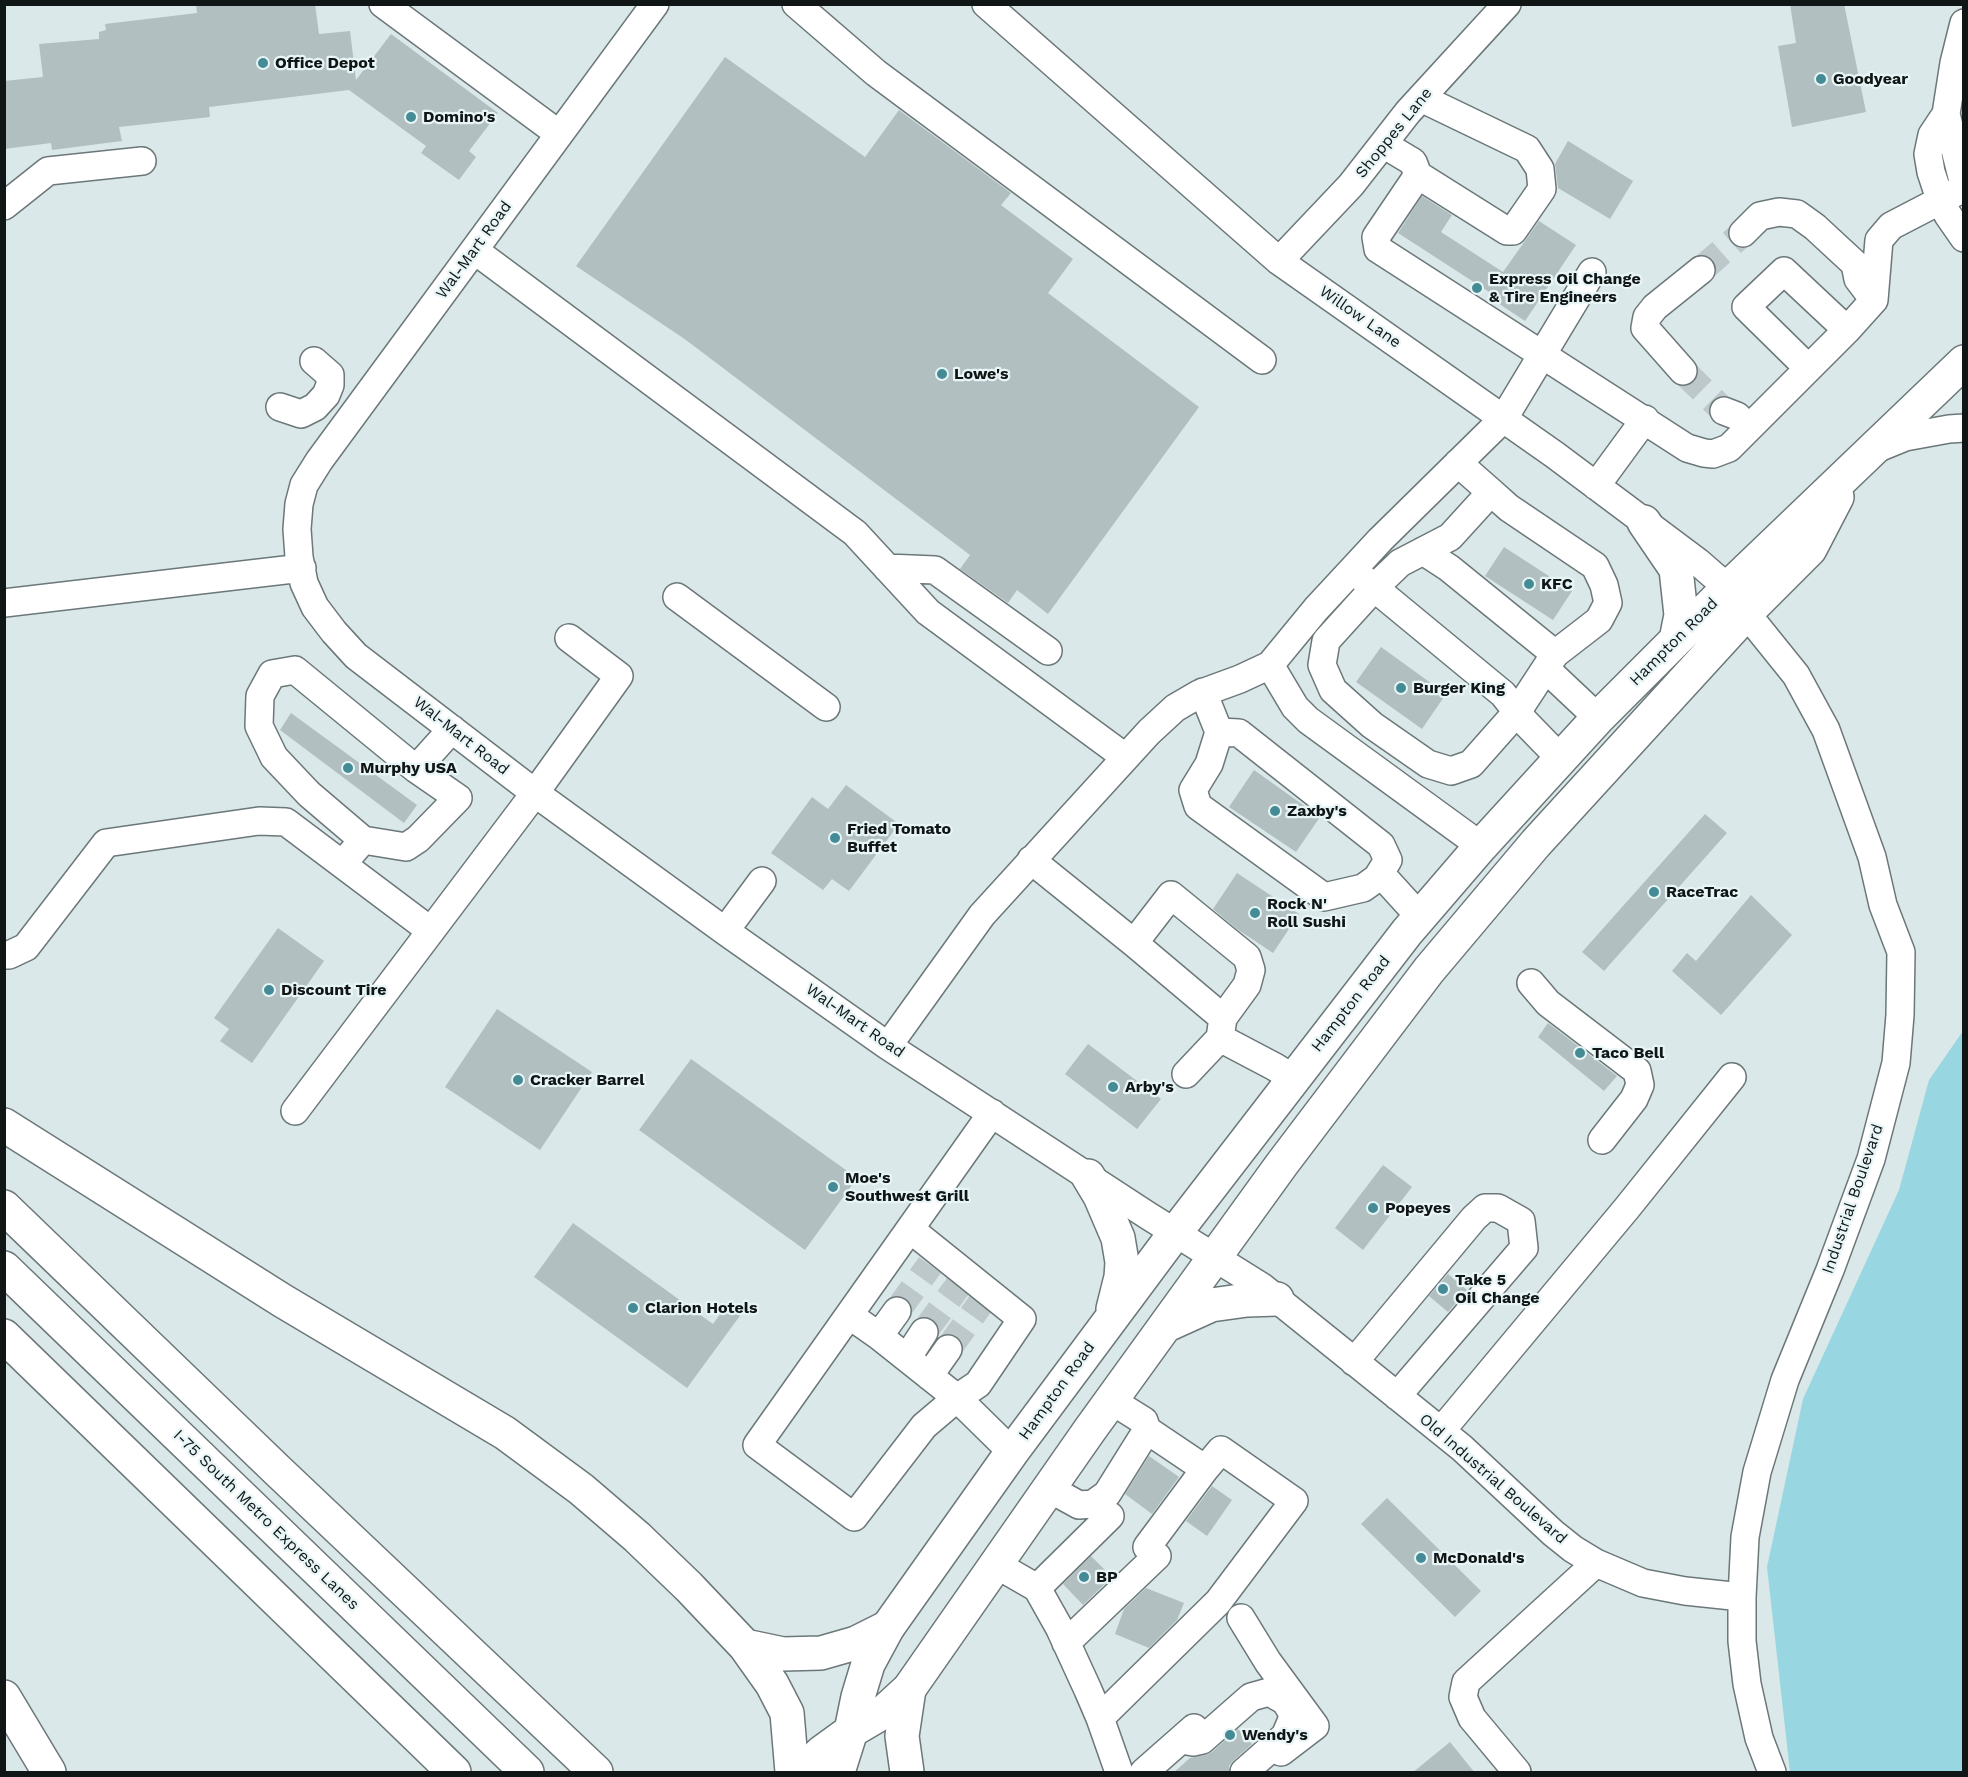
<!DOCTYPE html>
<html>
<head>
<meta charset="utf-8">
<style>
	body { margin:0 }
	#map { position:relative; width:1968px; height:1777px; overflow:hidden; background:#dae8ea; font-family:"Work Sans",sans-serif }
	canvas { display:block }
	.frame { position:absolute; inset:0; border:6px solid #101515; pointer-events:none }
</style>
</head>
<body>
<div id="map">
<canvas width="1968" height="1777"></canvas>
<div class="frame"></div>
</div>
<script>
const g = document.querySelector('canvas').getContext('2d');
g.lineJoin = 'round';
function fill(path, color) {
  g.fillStyle = color;
  g.fill(path, 'evenodd');
}
function shape(rows) {
  const path = new Path2D();
  for (const r of rows) {
    path.moveTo(r[0], r[1]);
    for (let i = 2; i < r.length; i += 2) path.lineTo(r[i], r[i + 1]);
  }
  return path;
}
function strokePath(path, color, width, dash) {
  g.strokeStyle = color;
  g.lineWidth = width;
  g.lineCap = dash ? 'butt' : 'round';
  g.setLineDash(dash || []);
  g.stroke(path);
}
function drawText(font, color, halo, rows, align = 'center') {
  g.font = font + ' "Work Sans",sans-serif';
  g.lineWidth = 4.5;
  g.setLineDash([]);
  g.textBaseline = 'middle';
  g.strokeStyle = halo;
  g.fillStyle = color;
  for (const [text, x, y, turn = 0] of rows) {
    g.save();
    g.translate(x, y);
    g.rotate((+turn || 0) * Math.PI / 180);
    g.textAlign = isNaN(turn) ? turn : align;
    if (halo) g.strokeText(text, 0, 0);
    g.fillText(text, 0, 0);
    g.restore();
  }
}
fill(shape([
	[1963,1031,1963,1772,1790,1772,1767,1567,1803,1399,1899,1190,1929,1080]
]), '#98d7e1');
fill(shape([
	[196,4,315,4,319,34,350,31,356,80,391,34,498,113,469,151,476,157,459,180,421,153,426,146,349,90,209,107,210,117,119,127,122,141,52,150,51,143,4,149,4,81,43,77,39,44,99,39,99,32,106,30,105,24,197,13],
	[1790,4,1844,4,1866,112,1792,127,1778,46,1796,43],
	[725,57,865,157,899,110,1011,193,1001,205,1073,259,1048,293,1199,407,1048,614,1017,590,1008,603,960,569,970,555,686,340,576,266],
	[1568,141,1633,181,1610,219,1558,188,1555,164],
	[1422,196,1452,215,1441,232,1503,272,1539,221,1576,245,1525,321,1498,303,1500,299,1398,233],
	[1504,547,1572,591,1553,620,1485,576],
	[1381,647,1446,694,1422,729,1356,682],
	[291,713,417,805,404,823,280,730],
	[1254,770,1320,817,1296,852,1229,807],
	[846,785,899,824,849,891,832,879,823,890,771,853,812,797,828,809],
	[1705,814,1727,833,1604,971,1582,952],
	[1237,873,1299,914,1273,953,1237,929,1213,909],
	[1751,895,1792,935,1721,1015,1672,971,1687,953,1696,961],
	[278,928,324,961,252,1063,220,1041,229,1029,214,1018],
	[497,1009,592,1072,540,1150,445,1087],
	[1548,1023,1617,1076,1604,1091,1538,1037],
	[1088,1044,1161,1099,1137,1129,1065,1074],
	[691,1059,857,1178,805,1250,639,1130],
	[1383,1165,1412,1187,1363,1250,1335,1228],
	[573,1223,713,1324,728,1303,742,1313,687,1388,534,1277],
	[1448,1274,1467,1290,1448,1312,1429,1296],
	[1149,1456,1179,1477,1152,1514,1125,1494],
	[1212,1486,1232,1500,1207,1536,1186,1521],
	[1387,1498,1481,1591,1455,1617,1361,1524],
	[1091,1556,1112,1577,1083,1605,1063,1584],
	[1146,1588,1184,1603,1177,1620,1149,1648,1115,1634,1124,1609],
	[1238,1729,1252,1744,1233,1761,1229,1766,1229,1773,1173,1773,1190,1758,1205,1755,1212,1752],
	[1450,1742,1475,1773,1412,1773]
]), '#b2bfc1');
strokePath(shape([
	[1701,270,1743,233],
	[1683,371,1724,411],
	[897,1311,930,1265],
	[924,1332,958,1286],
	[948,1349,981,1303]
]), '#bcc8ca', 27, [27, 14]);
const minor = shape([
	[383,4,559,134],
	[655,4,319,461,304,485,299,504,297,529,299,557,304,583,315,607,334,632,356,656,535,793,725,931,888,1046,1147,1215,1262,1287,1462,1448,1553,1533,1573,1549,1596,1563,1643,1583,1685,1591,1742,1597],
	[796,4,876,73,1262,360],
	[986,4,1279,261,1555,455,1698,562,1743,601],
	[1964,23,1954,63,1946,114,1932,135,1928,154,1931,172,1940,199,1948,215,1964,238],
	[1946,114,1964,185],
	[1383,144,1413,162,1418,175,1376,237,1378,249,1687,448,1704,453,1713,454,1729,448,1847,330,1874,300,1879,240,1891,226,1964,188],
	[1418,175,1507,231,1513,231,1542,189,1540,169,1527,149,1421,98],
	[4,206,48,171,142,161],
	[1743,233,1760,216,1779,212,1797,214,1815,227,1855,264,1858,279,1874,300],
	[474,250,855,533,928,612,1125,757],
	[1279,261,1351,185,1408,112,1507,4],
	[1808,368,1746,307,1784,271,1847,330],
	[1683,371,1645,328,1647,317,1655,307,1701,270],
	[280,407,301,414,315,407,326,395,330,385,330,375,314,361],
	[1724,411,1737,416,1749,428],
	[1878,448,1905,437,1949,429,1964,428],
	[1458,463,1491,492,1509,508,1595,566,1604,585,1608,603,1599,620,1555,654,1517,712,1471,764,1451,771,1428,764,1372,725,1333,690,1322,665,1326,641,1374,588,1400,563,1450,537,1491,492],
	[1596,486,1645,419],
	[1423,551,1449,568,1555,654],
	[887,568,935,570,1048,651],
	[1360,576,1503,694,1525,722,1560,758],
	[677,597,826,707],
	[4,603,302,568],
	[1746,613,1796,675,1826,730,1872,857,1883,905,1901,952,1900,1015,1896,1063,1871,1159,1830,1270,1785,1380,1757,1472,1745,1537,1742,1597,1742,1641,1747,1684,1759,1738,1772,1772],
	[1270,665,1295,707,1308,720,1481,846],
	[1546,669,1598,718],
	[1203,692,1219,732,1209,764,1193,790,1198,806,1324,897,1363,888,1377,878,1388,860,1381,845,1239,733,1219,732],
	[363,840,309,794,274,757,259,726,260,696,272,674,295,670,416,769],
	[351,854,363,840,406,847,418,839,458,798,416,769,452,729],
	[1031,860,1134,943],
	[1380,873,1420,917],
	[725,931,762,881],
	[4,955,9,955,26,947,106,843,259,821,286,822,431,931],
	[1531,983,1548,1003,1637,1071,1640,1085,1634,1099,1602,1140],
	[1220,1038,1223,1018,1247,985,1251,970,1247,957,1171,895,1134,943,1223,1018],
	[888,1046,982,915,1149,732,1175,708,1199,694,1240,679,1270,665,1316,609,1380,540,1504,418,1592,272],
	[1186,1074,1220,1038,1275,1067,1294,1079],
	[295,1111,535,793,619,676,569,638],
	[992,1113,757,1445,854,1517,924,1426,957,1398,1012,1452],
	[849,1315,879,1336,957,1398,978,1384,1022,1319,910,1229],
	[879,1336,897,1311],
	[907,1358,924,1332],
	[1354,1362,1474,1218,1485,1208,1498,1208,1521,1221,1524,1248,1397,1396],
	[929,1376,948,1349],
	[1441,1431,1627,1208,1732,1077],
	[1050,1489,1079,1505,1093,1504,1107,1494,1147,1430,1144,1421,1112,1401],
	[1147,1547,1205,1469,1147,1430],
	[997,1565,1037,1588,1060,1629,1088,1690,1100,1718,1119,1772],
	[1037,1588,1110,1516],
	[1241,1618,1268,1662,1315,1726,1281,1752],
	[1066,1643,1157,1556],
	[1100,1718,1218,1602,1294,1501,1221,1450,1205,1469],
	[1181,1740,1193,1742,1202,1740,1251,1697,1269,1692,1285,1701,1293,1714,1291,1722,1285,1736,1244,1772],
	[1144,1772,1194,1728],
	[1517,1772,1472,1718,1463,1697,1466,1682,1596,1563]
]);
const major = shape([
	[1644,522,1676,569,1681,615,1676,640],
	[1088,1176,1100,1196,1118,1238,1122,1262,1121,1277,1113,1309],
	[1169,1324,1211,1305,1247,1300,1277,1299],
	[802,1772,822,1752,851,1731,885,1711,909,1689,1089,1431,1282,1164,1429,970,1536,843,1751,608,1810,549,1837,497],
	[838,1772,851,1731,858,1697,868,1664,888,1627,1012,1452,1175,1233,1407,932,1481,846,1598,718,1728,588,1964,362]
]);
const highway = shape([
	[4,1125,283,1301,505,1433,581,1489,637,1537,689,1587,745,1646,772,1684,787,1713,792,1772],
	[4,1207,276,1469,596,1772],
	[4,1268,527,1772],
	[4,1336,454,1772],
	[745,1646,783,1654,821,1653,856,1643,888,1627],
	[4,1697,49,1772],
	[907,1772,902,1736,909,1689]
]);
strokePath(minor, '#6b7779', 30);
strokePath(major, '#6b7779', 36);
strokePath(highway, '#6b7779', 36);
strokePath(minor, '#fff', 27);
strokePath(major, '#fff', 33);
strokePath(highway, '#fff', 33);
for (const [x, y, r, color] of [
	[263,63,6,"#458b96"],
	[1821,79,6,"#458b96"],
	[411,117,6,"#458b96"],
	[1477,288,6,"#458b96"],
	[942,374,6,"#458b96"],
	[1529,584,6,"#458b96"],
	[1401,688,6,"#458b96"],
	[348,768,6,"#458b96"],
	[1275,811,6,"#458b96"],
	[835,838,6,"#458b96"],
	[1654,892,6,"#458b96"],
	[1255,913,6,"#458b96"],
	[269,990,6,"#458b96"],
	[1580,1053,6,"#458b96"],
	[518,1080,6,"#458b96"],
	[1113,1087,6,"#458b96"],
	[833,1187,6,"#458b96"],
	[1373,1208,6,"#458b96"],
	[1443,1289,6,"#458b96"],
	[633,1308,6,"#458b96"],
	[1421,1558,6,"#458b96"],
	[1084,1577,6,"#458b96"],
	[1230,1735,6,"#458b96"]
]) {
  const dot = new Path2D();
  dot.arc(x, y, r, 0, 2 * Math.PI);
  g.fillStyle = color;
  g.fill(dot);
  strokePath(dot, '#e8f5f7', 2);
}
drawText('bold 16px', '#101515', '#e8f5f7', [
	["Office Depot",275,63],
	["Goodyear",1833,79],
	["Domino's",423,117],
	["Express Oil Change",1489,279],
	["& Tire Engineers",1489,297],
	["Lowe's",954,374],
	["KFC",1541,584],
	["Burger King",1413,688],
	["Murphy USA",360,768],
	["Zaxby's",1287,811],
	["Fried Tomato",847,829],
	["Buffet",847,847],
	["RaceTrac",1666,892],
	["Rock N'",1267,904],
	["Roll Sushi",1267,922],
	["Discount Tire",281,990],
	["Taco Bell",1592,1053],
	["Cracker Barrel",530,1080],
	["Arby's",1125,1087],
	["Moe's",845,1178],
	["Southwest Grill",845,1196],
	["Popeyes",1385,1208],
	["Take 5",1455,1280],
	["Oil Change",1455,1298],
	["Clarion Hotels",645,1308],
	["McDonald's",1433,1558],
	["BP",1096,1577],
	["Wendy's",1242,1735]
], 'left');
drawText('16px', '#101515', '#e8f5f7', [
	["Shoppes Lane",1394,133,-51],
	["Wal-Mart Road",474,250,-54],
	["Willow Lane",1360,317,35],
	["Hampton Road",1674,642,-45],
	["Wal-Mart Road",461,736,38],
	["Hampton Road",1351,1004,-52],
	["Wal-Mart Road",855,1021,35],
	["Industrial Boulevard",1853,1199,-71],
	["Hampton Road",1057,1391,-54],
	["Old Industrial Boulevard",1493,1479,41],
	["I-75 South Metro Express Lanes",266,1520,44]
]);
</script>
</body>
</html>
